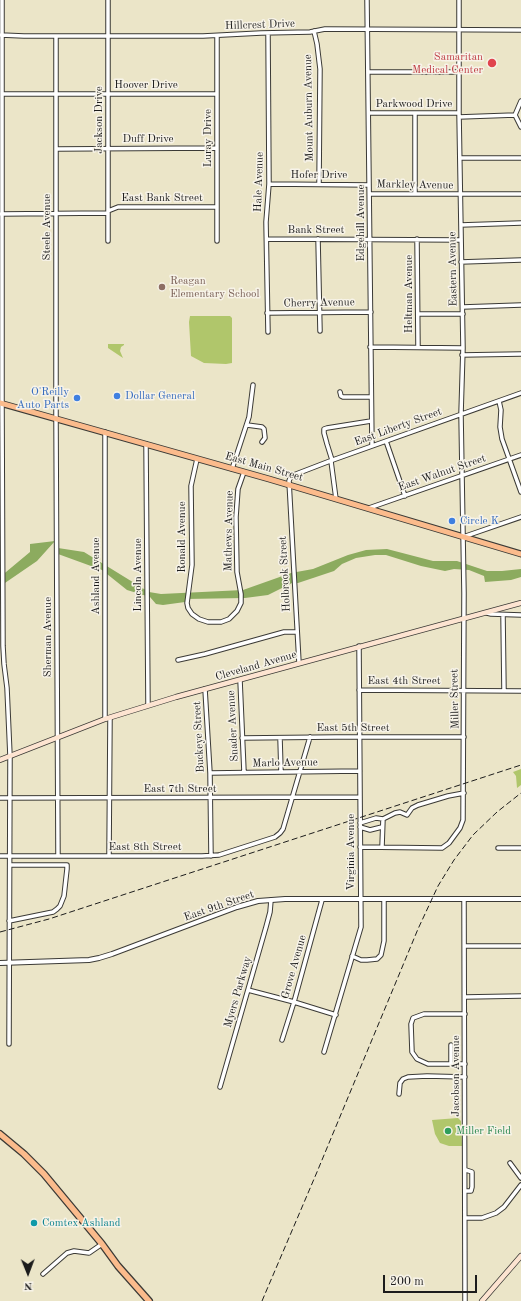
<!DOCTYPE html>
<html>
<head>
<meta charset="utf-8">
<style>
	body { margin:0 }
	#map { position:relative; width:521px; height:1301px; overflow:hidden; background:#ebe5c8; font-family:"Old Standard TT",serif }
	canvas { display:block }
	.north { position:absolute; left:8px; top:1253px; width:40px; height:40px; -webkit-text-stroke:3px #f7f3e8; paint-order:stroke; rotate:179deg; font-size:11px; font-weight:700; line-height:16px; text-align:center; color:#1c1c1c }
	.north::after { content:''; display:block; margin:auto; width:14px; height:18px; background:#1c1c1c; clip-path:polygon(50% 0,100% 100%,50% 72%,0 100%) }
	.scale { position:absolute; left:383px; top:1275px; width:94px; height:18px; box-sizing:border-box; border:2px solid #1c1c1c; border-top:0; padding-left:5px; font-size:12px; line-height:14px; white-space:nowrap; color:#1c1c1c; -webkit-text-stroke:3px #f7f3e8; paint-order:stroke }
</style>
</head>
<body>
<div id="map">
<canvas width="521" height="1301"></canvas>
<div class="north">N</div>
<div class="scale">200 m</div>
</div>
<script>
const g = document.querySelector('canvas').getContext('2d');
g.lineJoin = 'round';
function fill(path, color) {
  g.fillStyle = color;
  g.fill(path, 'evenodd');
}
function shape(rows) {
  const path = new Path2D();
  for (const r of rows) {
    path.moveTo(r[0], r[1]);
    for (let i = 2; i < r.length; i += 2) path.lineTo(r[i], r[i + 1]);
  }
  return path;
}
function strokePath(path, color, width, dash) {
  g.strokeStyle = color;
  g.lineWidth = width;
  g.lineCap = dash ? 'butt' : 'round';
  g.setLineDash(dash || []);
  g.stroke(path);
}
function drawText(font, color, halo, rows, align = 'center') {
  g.font = font + ' "Old Standard TT",serif';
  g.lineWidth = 3;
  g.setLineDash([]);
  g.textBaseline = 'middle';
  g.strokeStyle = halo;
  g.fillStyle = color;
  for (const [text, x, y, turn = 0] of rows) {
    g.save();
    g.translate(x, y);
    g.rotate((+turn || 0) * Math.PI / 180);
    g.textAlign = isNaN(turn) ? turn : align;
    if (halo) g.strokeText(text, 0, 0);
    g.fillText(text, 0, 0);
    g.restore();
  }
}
fill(shape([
	[190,316,230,316,232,318,232,363,226,364,204,363,191,356,189,322],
	[108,344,124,344,124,345,121,347,120,351,123,358,108,348],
	[521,769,521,785,517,788,516,776,513,772],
	[458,1118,461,1121,462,1146,449,1146,440,1143,435,1134,432,1120]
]), '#b0c66b');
fill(shape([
	[55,541,37,561,2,585,1,600,0,600,0,577,30,552,30,544],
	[58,548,84,552,144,589,149,592,161,594,243,590,291,573,313,569,348,555,366,550,387,549,433,561,457,561,487,571,502,571,521,569,521,577,511,580,485,582,484,576,469,570,454,569,445,571,421,566,386,555,375,555,356,558,342,564,334,571,298,583,292,583,268,595,245,598,185,599,185,602,163,605,156,604,150,597,127,590,102,570,58,554]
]), '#8cab5f');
const minor = shape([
	[2,0,2,403,3,646,4,664,7,688,10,756,9,1044],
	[108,0,108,241],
	[367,0,372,446],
	[314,31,317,44,320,69,319,184],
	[268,33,269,184,266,222,268,332],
	[1,35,24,36,203,36,261,33,310,32,325,29,521,30],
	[56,36,56,418,58,856],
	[369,72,460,72],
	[2,94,217,94],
	[521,101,515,115,521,127],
	[369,113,459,113],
	[459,117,515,115],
	[56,149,217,148],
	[460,158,521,158],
	[269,184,369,185],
	[370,194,521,194],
	[415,194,415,114],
	[108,211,118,207,216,207],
	[1,214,108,213],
	[461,225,521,223],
	[267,239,461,240],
	[318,239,320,331],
	[417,239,418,347],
	[217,241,217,36],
	[461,262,521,260],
	[463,307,521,305],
	[267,313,371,312],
	[418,314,463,314],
	[370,347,463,348],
	[462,355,521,354],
	[340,392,341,396,343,397,371,397],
	[499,401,501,410,500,427,502,439,521,492],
	[247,425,262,427,264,429,265,438,262,442],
	[105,432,105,719],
	[386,441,405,496],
	[146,444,148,705],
	[197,459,191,486,192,565,187,603,188,608,192,614,199,619,208,622,221,622,229,619,237,611,241,603,241,594,237,572,236,517,238,489,244,472],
	[332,460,327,444,324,433,324,429,327,428,371,421],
	[331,461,336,499],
	[232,469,249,417,253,385],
	[369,508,521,455],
	[463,537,521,517],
	[487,613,491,614,521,615],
	[503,615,504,691],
	[178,660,205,654,284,632,297,632],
	[299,663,289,481,291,476,330,461,521,393],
	[240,680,244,772],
	[205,689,210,773,211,856],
	[359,690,521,691],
	[242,738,336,737,464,737],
	[280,738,281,772],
	[210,773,360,771],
	[0,798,360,797],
	[360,823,376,818,383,819,395,813,400,812,407,815,412,808,418,805,448,796,464,793],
	[360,827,370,830,382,827],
	[360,847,442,848,449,843,460,828,463,820,464,593,461,414,463,348,459,113,459,0],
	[382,847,383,819],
	[498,848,521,848],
	[0,856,202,856,219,855,275,837,280,833,283,829,310,737],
	[109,856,110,718],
	[464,899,465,1301],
	[9,921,53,912,57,909,60,906,64,896,67,869,67,865,10,865],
	[465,946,521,946],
	[352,956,361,960,367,960,377,959,381,955,384,941,384,899],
	[248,990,294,1002,336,1015],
	[465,997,521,996],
	[465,1014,424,1014,413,1018,411,1024,412,1052,417,1059,428,1064,465,1064],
	[282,1040,294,1002,322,900],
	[451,1045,451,1064],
	[324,1052,361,927,359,646],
	[220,1087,266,927,270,912,271,900],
	[399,1094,400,1083,403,1079,408,1077,427,1076,465,1077],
	[510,1163,521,1178],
	[466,1170,472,1172,472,1187,471,1191,466,1191],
	[465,1218,482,1218,496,1213,504,1207,521,1185],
	[43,1274,67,1253,74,1251,89,1253,102,1244]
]);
const tertiary = shape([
	[0,963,89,960,99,958,112,954,237,907,258,901,285,899,521,899]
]);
const secondary = shape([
	[0,760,105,719,176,697,521,603],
	[482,1301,521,1256]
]);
const primary = shape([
	[0,403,269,479,521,554]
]);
const trunk = shape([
	[0,1134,24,1154,44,1174,102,1244,118,1266,149,1301]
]);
strokePath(minor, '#3b3a36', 5.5);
strokePath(tertiary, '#3b3a36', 6);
strokePath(secondary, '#3b3a36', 6);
strokePath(primary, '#3b3a36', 7);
strokePath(trunk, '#3b3a36', 8);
strokePath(minor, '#fff', 3.5);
strokePath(tertiary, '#fff', 4);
strokePath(secondary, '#fde4d1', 4.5);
strokePath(primary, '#fbbb8c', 5);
strokePath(trunk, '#fbbb8c', 5.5);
strokePath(shape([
	[0,932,49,919,521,765],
	[262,1301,317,1172,418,929,438,886,454,860,473,835,497,812,521,793]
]), '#1c1c1c', 1, [6, 3]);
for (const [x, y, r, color] of [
	[492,63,5,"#e0444e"],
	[162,287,4,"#8d6e63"],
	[117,396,4,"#3f7fe0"],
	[77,398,4,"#3f7fe0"],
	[452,521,4,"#3f7fe0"],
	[448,1131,4,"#2e9e5b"],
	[34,1223,4,"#0f9aa8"]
]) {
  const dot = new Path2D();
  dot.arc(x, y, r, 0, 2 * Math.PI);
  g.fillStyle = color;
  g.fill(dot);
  strokePath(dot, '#f7f3e8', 1.5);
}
drawText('11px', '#1c1c1c', '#f7f3e8', [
	["Hillcrest Drive",260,25,-2],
	["Hoover Drive",146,85],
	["Parkwood Drive",414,104],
	["Mount Auburn Avenue",309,108,-91],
	["Jackson Drive",99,120,-90],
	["Luray Drive",208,138,-90],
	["Duff Drive",148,139],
	["Hofer Drive",319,175],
	["Hale Avenue",259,182,-88],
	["Markley Avenue",415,185,1],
	["East Bank Street",162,198],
	["Edgehill Avenue",361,223,-90],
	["Steele Avenue",47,227,-90],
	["Bank Street",316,230],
	["Eastern Avenue",453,269,-91],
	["Heltman Avenue",409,294,-90],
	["Cherry Avenue",319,303,-1],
	["East Liberty Street",398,427,-20],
	["East Main Street",264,467,16],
	["East Walnut Street",442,473,-19],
	["Mathews Avenue",229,531,-89],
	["Ronald Avenue",182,537,-90],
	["Holbrook Street",285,574,-93],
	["Lincoln Avenue",138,575,-90],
	["Ashland Avenue",96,576,-90],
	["Sherman Avenue",48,637,-90],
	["Cleveland Avenue",256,666,-16],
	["East 4th Street",404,681],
	["Miller Street",455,699,-91],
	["Snader Avenue",233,726,-93],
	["East 5th Street",353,728],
	["Buckeye Street",199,737,-93],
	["Marlo Avenue",285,763,-1],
	["East 7th Street",180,789],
	["East 8th Street",145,847],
	["Virginia Avenue",351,852,-90],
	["East 9th Street",219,906,-19],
	["Grove Avenue",294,967,-74],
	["Myers Parkway",238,992,-74],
	["Jacobson Avenue",456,1076,-90]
]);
drawText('11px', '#be3a42', '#f7f3e8', [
	["Samaritan",483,57],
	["Medical Center",483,70]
], 'right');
drawText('11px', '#785e54', '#f7f3e8', [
	["Reagan",170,281],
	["Elementary School",170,294]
], 'left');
drawText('11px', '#366cbe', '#f7f3e8', [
	["O'Reilly",69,392,"right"],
	["Auto Parts",69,405,"right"],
	["Dollar General",125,396],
	["Circle K",460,521]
], 'left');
drawText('11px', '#27864d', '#f7f3e8', [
	["Miller Field",456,1131]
], 'left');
drawText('11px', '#0d838f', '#f7f3e8', [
	["Comtex Ashland",42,1223]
], 'left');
</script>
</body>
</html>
